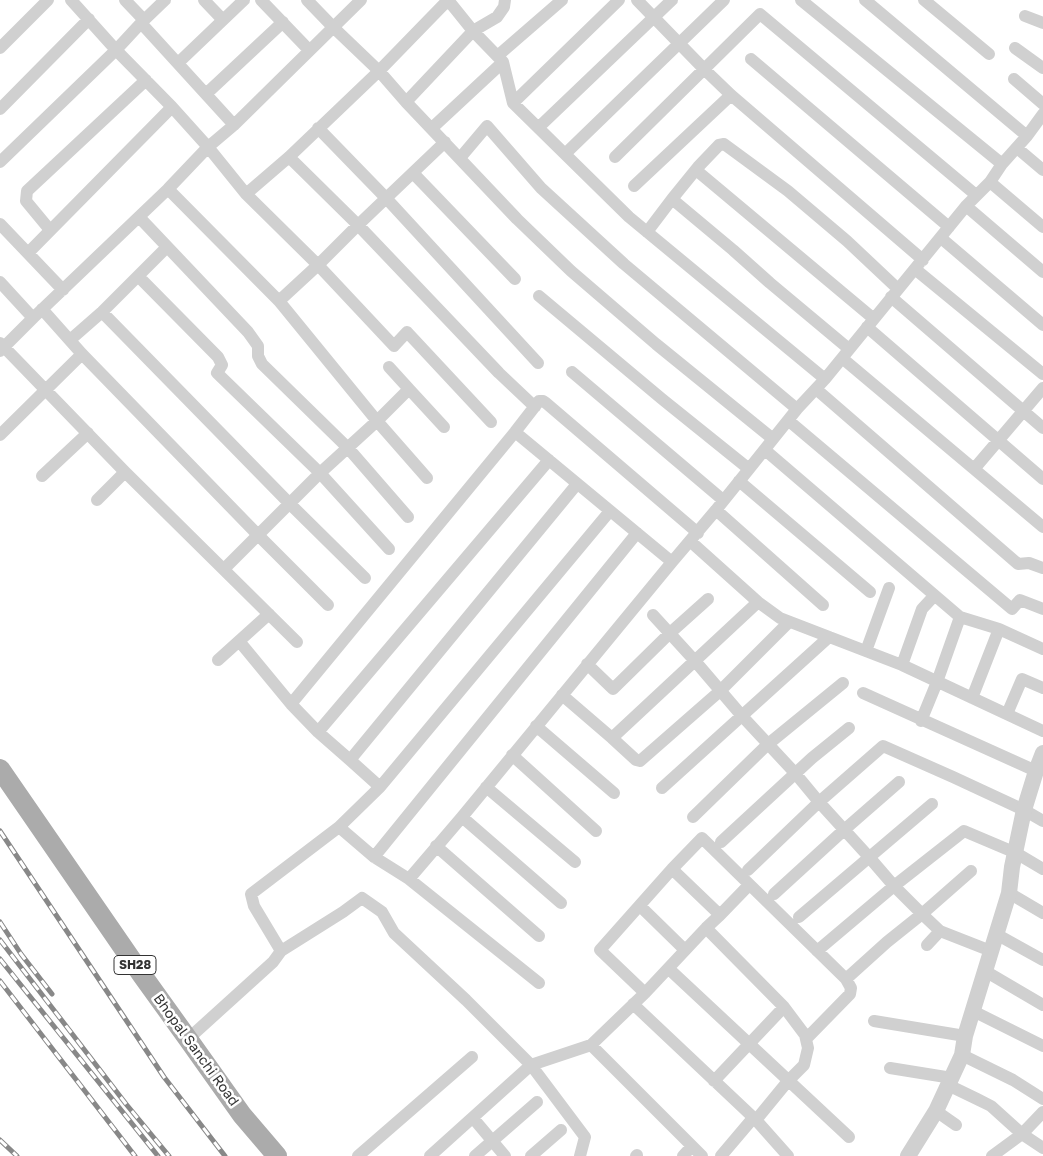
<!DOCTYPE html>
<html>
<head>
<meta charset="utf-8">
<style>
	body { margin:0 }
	canvas { display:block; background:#fff }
</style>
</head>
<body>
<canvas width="1043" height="1156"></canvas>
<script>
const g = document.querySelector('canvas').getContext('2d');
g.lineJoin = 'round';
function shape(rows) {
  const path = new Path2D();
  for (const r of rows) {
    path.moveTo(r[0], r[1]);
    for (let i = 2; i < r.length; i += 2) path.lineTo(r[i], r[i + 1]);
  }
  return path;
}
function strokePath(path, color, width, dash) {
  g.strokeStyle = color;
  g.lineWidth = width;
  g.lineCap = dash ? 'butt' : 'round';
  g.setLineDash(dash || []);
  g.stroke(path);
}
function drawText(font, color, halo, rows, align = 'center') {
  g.font = font + ' "Golos Text",sans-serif';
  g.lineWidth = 5;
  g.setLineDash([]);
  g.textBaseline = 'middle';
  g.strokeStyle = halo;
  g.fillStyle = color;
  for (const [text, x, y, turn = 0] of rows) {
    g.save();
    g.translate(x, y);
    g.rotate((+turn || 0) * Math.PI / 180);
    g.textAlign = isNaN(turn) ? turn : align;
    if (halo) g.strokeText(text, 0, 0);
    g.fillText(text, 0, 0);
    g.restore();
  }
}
strokePath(shape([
	[71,0,116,50,172,107,208,147,246,194,318,265,394,346,407,332,491,422],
	[125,0,144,20],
	[204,0,223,20],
	[261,0,309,50],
	[307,0,333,27,379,71,406,102,517,219,571,271,656,344,773,439],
	[448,0,473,31,503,62,513,103,629,217,825,379],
	[637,0,705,70,731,95,923,260],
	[801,0,1002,164],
	[865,0,1027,136],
	[924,0,989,54],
	[1025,16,1043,23],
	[141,23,234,125],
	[0,48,48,0],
	[1015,48,1043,68],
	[498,56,502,52,562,0],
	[751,59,949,227],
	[178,63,244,0],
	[1014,79,1043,104],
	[206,94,283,22],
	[406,102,473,31,497,17,504,7,505,0],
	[513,103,619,0],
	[0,109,89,19],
	[539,127,672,0],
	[318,128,386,198,538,363],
	[432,128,503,62],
	[1017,148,1043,170],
	[565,154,724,0],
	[289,157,358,225,499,373,535,407],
	[615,157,760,14,976,195],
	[460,158,487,126,541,188,624,264,797,409],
	[0,162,116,50,141,23,165,0],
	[696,170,874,319],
	[413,173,515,279],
	[990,182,1043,227],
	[634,186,731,95],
	[168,189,279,301,377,421,427,478],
	[246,194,289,157,379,71,448,0],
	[672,199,733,250,770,283,849,349],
	[966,206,1043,272],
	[139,217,248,332,258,346,258,356,262,364,348,448,408,517],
	[0,224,63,290],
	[50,230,26,201,27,191,146,80],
	[647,232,672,199,698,167,719,145,724,144,788,191,847,241,898,289],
	[941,238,1043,325],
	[28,253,172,107],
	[915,269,1043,374],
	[138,276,218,357,222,365,217,373,320,473,389,549],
	[0,282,33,318],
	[539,296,662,399,749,469],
	[891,297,1043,428],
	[279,301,318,265,358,225,445,142],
	[42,309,82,354,258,535,328,605],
	[102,312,290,504,365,578],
	[867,327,1043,479],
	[70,340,102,312,167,247],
	[0,343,125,472,297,642],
	[0,351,33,318,168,189,208,147,234,125,361,0],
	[842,358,1043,527],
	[572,372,723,500],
	[409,389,444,427],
	[816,389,1018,564,1029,563,1043,568],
	[789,421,1012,609,1020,600,1043,609],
	[515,432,672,562],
	[0,435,82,354],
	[765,450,960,617,999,629,1043,649],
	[974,469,1043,388],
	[42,476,88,433],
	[739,481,870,592],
	[97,500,125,472],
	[716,510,823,605],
	[690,541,758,602,780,618,902,665,1043,731],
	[224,569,320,473,377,421,409,389,389,367],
	[653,615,695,661,742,716,795,773,819,802,869,857,894,886,922,914,940,931,991,951],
	[239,641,291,704],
	[866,651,889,588],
	[218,660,269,614],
	[587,664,613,689,670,633,708,599],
	[902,665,922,609,934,596],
	[863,693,1036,771],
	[562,695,612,738,636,760,640,761,720,691,789,622],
	[972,698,999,629],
	[1007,714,1022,679,1043,688],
	[921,721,937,682,960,617],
	[536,726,614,793],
	[318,732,549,460],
	[612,738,758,602],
	[512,755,596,831],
	[350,760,577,484],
	[380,787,610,511],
	[486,787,575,862],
	[662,788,829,637],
	[462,817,561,903],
	[693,817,767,745,843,683],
	[339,827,374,857,409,879,539,983],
	[721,842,812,758,849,728],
	[436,846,539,936],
	[374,857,637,533],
	[672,869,720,915],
	[748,870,819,802,883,746,953,777,1024,810,1043,821],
	[409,879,462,817,672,562,716,510,749,469,797,409,825,379,966,206,990,182,1002,164,1027,136,1043,114],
	[1009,893,1043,913],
	[774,894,844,830,899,782],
	[640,906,685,950],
	[799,917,932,804],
	[706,928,784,1007,805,1035,808,1048,804,1065,788,1081,756,1120],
	[996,934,1043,960],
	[927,945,940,931],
	[281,951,343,912,362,898,382,912,394,933,466,1000,531,1065,585,1137,580,1156],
	[817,951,894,886,964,831,1016,853,1043,869],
	[669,969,849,1137],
	[985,971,1043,1005],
	[846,979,887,942,922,914,971,871],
	[645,993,600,950,672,869,702,838,846,979,851,988,850,994,806,1039],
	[633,1004,756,1120,788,1156],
	[973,1011,1043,1046],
	[874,1021,965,1036],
	[188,1039,273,962,281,951,254,906,251,894,339,827,380,787,350,760,318,732,291,704,515,432,539,401,543,401,546,403,698,533],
	[591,1045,702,1156],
	[962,1055,1013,1080,1043,1099],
	[890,1068,952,1078],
	[714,1081,784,1007],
	[948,1085,977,1099,991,1106,1022,1134,1043,1148],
	[936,1111,956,1125],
	[473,1118,505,1156],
	[358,1156,472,1057],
	[430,1156,531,1065,591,1045,645,993,706,928,720,915,749,885],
	[475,1156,537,1102],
	[531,1156,561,1130],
	[636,1156,637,1155],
	[683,1156,692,1146],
	[721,1156,754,1117],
	[992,1156,1022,1134,1043,1112]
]), '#d0d0d0', 12);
strokePath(shape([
	[908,1156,936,1111,962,1055,965,1036,1009,893,1012,867,1024,810,1036,771,1043,753]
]), '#d0d0d0', 16);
strokePath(shape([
	[0,769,142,975,188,1039,242,1115,277,1156]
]), '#ababab', 20);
const rail = shape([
	[0,831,164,1077,225,1156],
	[0,922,21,954,52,994],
	[0,940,126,1104,169,1156],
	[0,959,158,1156],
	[0,981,135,1156],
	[0,1140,17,1156]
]);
strokePath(rail, '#888', 5);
strokePath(rail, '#fff', 3, [9]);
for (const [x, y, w] of [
	[135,965,42]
]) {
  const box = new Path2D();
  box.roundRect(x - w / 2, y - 9.5, w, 19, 4);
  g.fillStyle = '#fff';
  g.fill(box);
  strokePath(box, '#333', 1);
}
drawText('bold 12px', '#333', null, [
	["SH28",135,965]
]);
drawText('14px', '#333', '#fff', [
	["Bhopal Sanchi Road",196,1050,54]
]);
</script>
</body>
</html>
